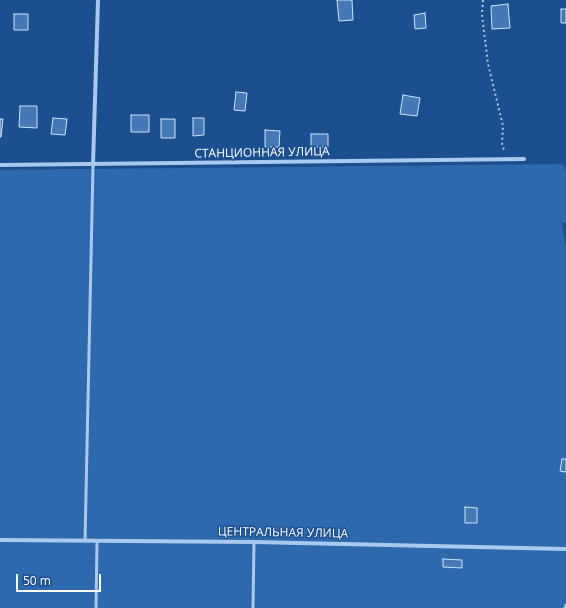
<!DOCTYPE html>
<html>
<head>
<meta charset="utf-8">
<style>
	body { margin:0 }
	#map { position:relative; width:566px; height:608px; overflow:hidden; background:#1b4f8f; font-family:"Open Sans",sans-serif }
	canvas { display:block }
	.scale { position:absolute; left:16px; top:574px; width:85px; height:18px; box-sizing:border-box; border:2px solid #fff; border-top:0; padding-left:5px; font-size:12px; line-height:14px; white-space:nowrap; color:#fff; -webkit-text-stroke:3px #1b4f8f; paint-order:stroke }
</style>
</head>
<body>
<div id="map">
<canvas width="566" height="608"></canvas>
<div class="scale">50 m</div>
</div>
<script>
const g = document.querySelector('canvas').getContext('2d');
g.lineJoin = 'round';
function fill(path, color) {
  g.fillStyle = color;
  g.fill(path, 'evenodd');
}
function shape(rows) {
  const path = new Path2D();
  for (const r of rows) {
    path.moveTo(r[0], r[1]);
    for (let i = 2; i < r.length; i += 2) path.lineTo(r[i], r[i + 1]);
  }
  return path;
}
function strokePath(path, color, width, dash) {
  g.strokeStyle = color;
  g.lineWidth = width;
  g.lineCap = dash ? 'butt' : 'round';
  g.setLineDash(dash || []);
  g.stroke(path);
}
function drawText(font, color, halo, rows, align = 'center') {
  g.font = font + ' "Open Sans",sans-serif';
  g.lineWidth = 3;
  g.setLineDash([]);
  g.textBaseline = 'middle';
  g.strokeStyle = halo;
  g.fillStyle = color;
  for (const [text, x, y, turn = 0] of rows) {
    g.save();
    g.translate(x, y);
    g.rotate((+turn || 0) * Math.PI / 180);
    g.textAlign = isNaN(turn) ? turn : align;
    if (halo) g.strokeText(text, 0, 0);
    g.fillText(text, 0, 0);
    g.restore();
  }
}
fill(shape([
	[563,164,566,171,566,222,562,223,566,248,566,608,0,608,0,170]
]), '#2e69ad');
const building = shape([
	[337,0,352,0,353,20,339,21,337,0],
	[508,4,510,28,492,29,491,6,508,4],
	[561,9,566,9,566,23,561,23,561,9],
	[425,13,426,28,415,29,414,15,425,13],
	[14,14,28,14,28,30,14,30,14,14],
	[236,92,247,93,245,111,234,110,236,92],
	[403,95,420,98,417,116,400,114,403,95],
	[20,106,37,106,37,128,19,127,20,106],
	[131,115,149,115,149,132,131,132,131,115],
	[53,118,67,119,65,135,51,134,53,118],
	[193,118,204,118,204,135,193,136,193,118],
	[0,119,3,119,1,137,0,137,0,119],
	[161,119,175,119,175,138,161,138,161,119],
	[265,130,280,131,279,147,265,147,265,130],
	[311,134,328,134,328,147,311,147,311,134],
	[562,459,566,459,566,472,560,471,562,459],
	[465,507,477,508,477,523,465,523,465,507],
	[443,559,462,560,462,568,443,567,443,559]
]);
fill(building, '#4478b7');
strokePath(building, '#cfe3fa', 1);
strokePath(shape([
	[483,0,482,15,488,64,503,126,502,145,505,152]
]), '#a9c9ee', 2, [2, 3]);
strokePath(shape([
	[85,541,93,165],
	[96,608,97,542],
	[253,608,254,542],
	[565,608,566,605]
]), '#a9c9ee', 3);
strokePath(shape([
	[0,165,524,159],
	[93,165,98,0],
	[0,540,254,542,566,549]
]), '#a9c9ee', 4);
drawText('12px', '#fff', '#1b4f8f', [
	["СТАНЦИОННАЯ УЛИЦА",262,153,-1],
	["ЦЕНТРАЛЬНАЯ УЛИЦА",283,533,1]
]);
</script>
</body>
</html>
